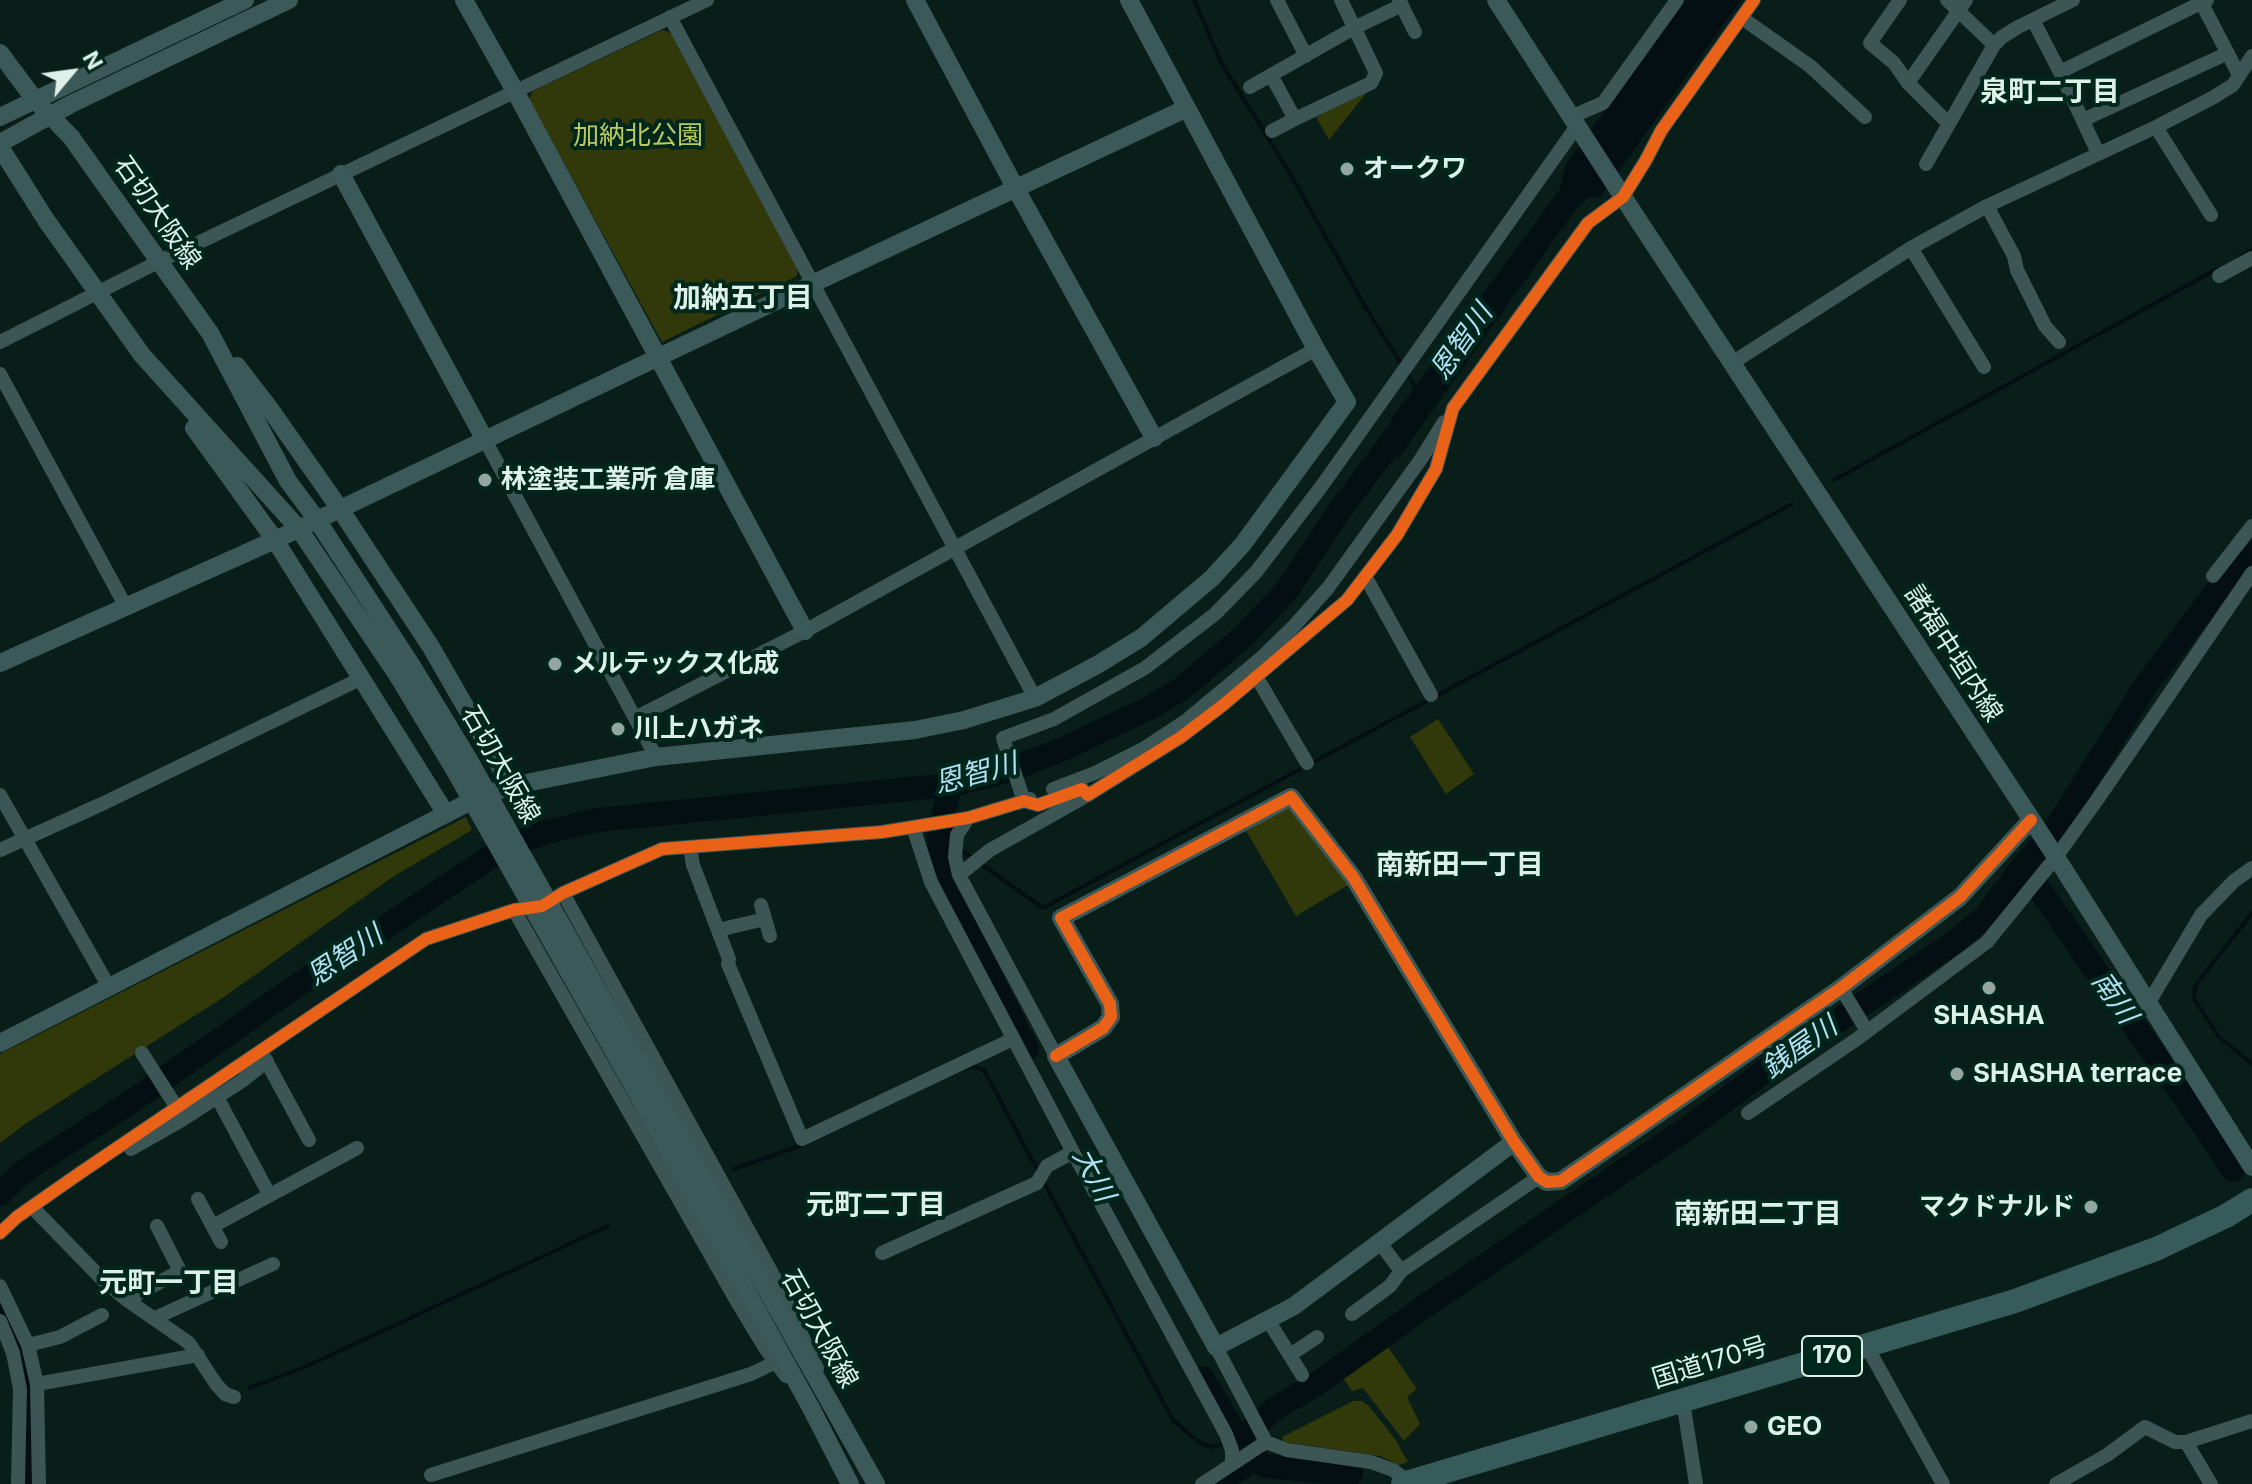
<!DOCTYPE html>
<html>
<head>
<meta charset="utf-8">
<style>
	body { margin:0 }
	#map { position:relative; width:2252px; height:1484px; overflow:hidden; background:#091e18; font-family:Inter,sans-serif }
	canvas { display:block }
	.north { position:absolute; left:32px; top:32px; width:80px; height:80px; -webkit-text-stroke:6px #00271c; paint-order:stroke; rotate:61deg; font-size:22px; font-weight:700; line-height:32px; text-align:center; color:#ddf1e9 }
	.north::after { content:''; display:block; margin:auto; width:28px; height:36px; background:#ddf1e9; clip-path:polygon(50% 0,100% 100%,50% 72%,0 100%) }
</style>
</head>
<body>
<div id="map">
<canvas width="2252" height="1484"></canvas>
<div class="north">N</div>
</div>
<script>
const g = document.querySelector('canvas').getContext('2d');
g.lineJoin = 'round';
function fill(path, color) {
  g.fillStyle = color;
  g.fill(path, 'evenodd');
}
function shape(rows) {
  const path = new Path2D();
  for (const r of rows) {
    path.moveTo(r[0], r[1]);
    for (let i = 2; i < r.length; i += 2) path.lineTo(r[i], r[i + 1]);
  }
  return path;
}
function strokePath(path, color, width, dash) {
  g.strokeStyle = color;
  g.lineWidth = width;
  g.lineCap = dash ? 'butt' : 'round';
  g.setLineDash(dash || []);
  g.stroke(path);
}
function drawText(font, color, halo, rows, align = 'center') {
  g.font = font + ' Inter,"Noto Sans JP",sans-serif';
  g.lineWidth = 8;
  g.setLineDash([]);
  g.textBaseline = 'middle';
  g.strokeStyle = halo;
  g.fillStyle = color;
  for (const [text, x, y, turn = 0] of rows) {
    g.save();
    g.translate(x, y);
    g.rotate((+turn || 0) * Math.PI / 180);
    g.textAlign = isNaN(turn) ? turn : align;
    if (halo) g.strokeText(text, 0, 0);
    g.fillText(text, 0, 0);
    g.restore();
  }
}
fill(shape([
	[662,30,671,33,798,268,797,276,662,342,529,99,533,91],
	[1367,92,1329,140,1316,117],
	[1438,719,1474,774,1446,794,1410,737],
	[1282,807,1292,809,1350,884,1296,916,1245,829],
	[466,817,472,830,391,878,224,997,25,1124,0,1143,0,1054],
	[1388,1347,1417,1389,1407,1397,1420,1424,1404,1441,1363,1388,1352,1391,1342,1376],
	[1353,1401,1361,1401,1368,1405,1395,1439,1408,1462,1399,1465,1380,1456,1284,1442,1282,1437]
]), '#313809');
fill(shape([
	[1685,0,1741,0,1601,196,1588,198,1576,209,1398,459,1391,420,1560,189,1566,164]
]), '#040f13');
strokePath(shape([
	[1194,0,1222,64,1288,170,1370,315,1403,366],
	[2239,257,2252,250],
	[1407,373,1417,390],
	[1834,480,2217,269],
	[939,836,951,843],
	[958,848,974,859],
	[981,864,1043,908,1792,504],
	[2252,913,2195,986,2194,999,2219,1037,2252,1064],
	[965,1069,972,1066,984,1070,1038,1171],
	[734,1169,805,1144],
	[1042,1179,1173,1420,1200,1443,1211,1447,1225,1444],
	[249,1388,305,1367,608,1226]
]), '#040f13', 4);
strokePath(shape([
	[950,785,939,836,941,879,1027,1049],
	[2023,866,2211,1136,2233,1170],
	[0,1194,23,1172,135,1099,315,973,508,846,547,832,598,820,950,785,1004,772,1061,750,1151,707,1180,690,1244,636,1288,589,1338,513,1413,413],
	[0,1308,18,1347,24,1380,26,1395,27,1484],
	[1202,1378,1251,1459,1267,1466,1351,1474],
	[1239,1441,1273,1410,1315,1385,1434,1300,1696,1122,1769,1068,1957,940,1986,916,2023,866,2051,836,2147,684,2252,544],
	[1216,1484,1242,1467,1245,1449]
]), '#040f13', 24);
strokePath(shape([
	[1277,0,1306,56],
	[1399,0,1415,32],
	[1900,0,1870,43,1894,63,1908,83,1949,124],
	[1947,0,1994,45],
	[2200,0,2239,75],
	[670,17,1035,698],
	[1742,18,1810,66,1865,117],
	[2033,20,2060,72,2098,153],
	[2060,72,2207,0],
	[1271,75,1295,119,1272,131],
	[1908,83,1966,0],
	[1250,87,1354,28,1402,5],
	[1571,117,1603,103,1677,0],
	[1295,119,1371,83,1376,73,1341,0],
	[2083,120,2228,53],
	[2156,127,2211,215],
	[1926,164,1994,45,2002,37,2018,27,2073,0],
	[1987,206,2014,256,2017,270,2045,326,2059,342],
	[1911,248,1984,367],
	[2219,276,2252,258],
	[0,342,160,261,707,0],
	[1732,363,1911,248,1987,206,2156,127,2214,97,2233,85,2252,56],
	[0,374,126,607],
	[485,440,656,757],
	[1365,576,1431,695],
	[2213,576,2252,526],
	[1256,676,1307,763],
	[635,718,805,631,1316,349],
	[1053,789,1095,773,1143,749,1187,720,1259,660,1294,626,1328,588,1421,459,1444,422],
	[0,795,109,987],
	[1030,799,1024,801,1003,738,1054,719,1145,668,1215,614,1256,572,1321,487,1577,126],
	[968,818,957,835,955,857,959,875,1056,1056],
	[913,827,931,882,1073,1152,1226,1434,1232,1450,1232,1463],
	[690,847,693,865,729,959,728,964,802,1139,1013,1039],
	[0,850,104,803,360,679],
	[959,875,990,850,1088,795],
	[563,893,778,1284,817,1368],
	[761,905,770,936],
	[514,910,739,1305,765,1348,786,1376],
	[718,930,765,919],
	[1841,988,1867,1031],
	[2148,1004,2201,915,2234,881,2252,868],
	[142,1053,177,1108],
	[263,1055,309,1140],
	[217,1097,269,1194],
	[1748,1113,1857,1039,1987,942,2056,857,2097,800,2252,573],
	[131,1149,182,1120,242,1081,267,1061],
	[198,1199,221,1242],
	[32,1207,103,1280,127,1300,189,1343,216,1384,225,1394,234,1397],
	[213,1226,357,1148],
	[0,1233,17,1217,80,1173,426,939,514,910,542,906,563,893,662,849,882,832,968,818,1024,801,1038,805,1082,789,1088,795,1181,737,1223,705,1347,600,1397,535,1436,469,1453,408,1588,223,1623,197,1646,160,1661,131,1754,0],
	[1380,1243,1401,1271,1539,1177],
	[882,1253,1037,1183,1047,1166,1073,1152],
	[0,1286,28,1345,37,1384,39,1484],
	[127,1300,180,1271,157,1226],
	[1352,1314,1390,1286,1401,1271],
	[155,1318,273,1264],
	[1268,1320,1302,1375],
	[0,1321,13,1353,20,1389,18,1484],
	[28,1345,60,1337,102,1315],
	[1866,1345,1943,1484],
	[1216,1347,1266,1442,1287,1450,1371,1462,1393,1470,1411,1484],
	[1290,1355,1317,1337],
	[37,1384,198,1355],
	[1683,1401,1696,1484],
	[2186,1442,2211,1484],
	[431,1475,751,1374,776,1362],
	[1202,1484,1266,1442],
	[2056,1484,2107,1455,2145,1427,2175,1442,2186,1442,2252,1421]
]), '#3c5555', 14);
strokePath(shape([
	[464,0,515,91,805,631],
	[915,0,1016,189,1154,438],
	[1496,0,1623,197,2056,857,2252,1167],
	[0,53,35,100,71,137,210,333,288,481,317,520,412,666,469,760],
	[0,117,245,0],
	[0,143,71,104,289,0],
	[0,147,46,220,142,355,299,529,398,676,454,769],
	[341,174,485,440],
	[237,366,270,409,340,509,431,647,511,786],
	[194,428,275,540,446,814],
	[0,663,275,540,814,283,1187,108],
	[0,1043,477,798,511,786,656,757,915,730,964,720,1035,698,1097,665,1141,638,1212,578,1243,544,1347,402,1316,349,1129,0],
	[641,1067,876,1484],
	[627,1075,811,1408,850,1484],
	[1514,1142,1294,1306,1216,1347,1056,1056,1103,1028,1111,1017,1110,1004,1061,918,1291,797,1353,877,1514,1142,1539,1177,1547,1182,1561,1181,1841,988,1960,897,2031,820]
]), '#3c5959', 18);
strokePath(shape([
	[1403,1484,2015,1301,2156,1249,2226,1216,2252,1200]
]), '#375b5a', 24);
strokePath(shape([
	[469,760,641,1067],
	[454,769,627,1075]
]), '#3c5959', 18);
strokePath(shape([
	[1056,1056,1103,1028,1111,1017,1110,1004,1061,918,1291,797,1353,877,1514,1142,1539,1177,1547,1182,1561,1181,1841,988,1960,897,2031,820],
	[0,1233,17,1217,80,1173,426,939,514,910,542,906,563,893,662,849,882,832,968,818,1024,801,1038,805,1082,789,1088,795,1181,737,1223,705,1347,600,1397,535,1436,469,1453,408,1588,223,1623,197,1646,160,1661,131,1754,0]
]), '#ea6118', 12);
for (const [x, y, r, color] of [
	[1347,169,8,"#93a7a0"],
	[485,480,8,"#93a7a0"],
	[555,664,8,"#93a7a0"],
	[618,729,8,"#93a7a0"],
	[1989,988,8,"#93a7a0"],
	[1957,1074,8,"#93a7a0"],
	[2091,1207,8,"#93a7a0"],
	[1751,1427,8,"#93a7a0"]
]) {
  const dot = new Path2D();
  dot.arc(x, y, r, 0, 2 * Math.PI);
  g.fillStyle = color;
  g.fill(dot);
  strokePath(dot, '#00271c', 3);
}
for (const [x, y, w] of [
	[1832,1356,60]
]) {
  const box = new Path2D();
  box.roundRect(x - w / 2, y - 20, w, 40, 6);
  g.fillStyle = '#00271c';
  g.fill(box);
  strokePath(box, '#ddf1e9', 2);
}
drawText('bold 24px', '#ddf1e9', null, [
	["170",1832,1356]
]);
drawText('26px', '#bdcb5e', '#00271c', [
	["加納北公園",638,136]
]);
drawText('bold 26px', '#ddf1e9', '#00271c', [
	["オークワ",1363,169],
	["林塗装工業所 倉庫",501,480],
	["メルテックス化成",571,664],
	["川上ハガネ",634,729],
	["SHASHA",1989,1016,"center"],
	["SHASHA terrace",1973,1074],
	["マクドナルド",2075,1207,"right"],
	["GEO",1767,1427]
], 'left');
drawText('26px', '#ddf1e9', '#00271c', [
	["石切大阪線",157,213,55],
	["諸福中垣内線",1953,654,57],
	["石切大阪線",500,765,60],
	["石切大阪線",819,1329,61],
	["国道170号",1710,1363,-17]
]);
drawText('bold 28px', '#ddf1e9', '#00271c', [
	["泉町二丁目",2050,93],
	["加納五丁目",743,299],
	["南新田一丁目",1460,866],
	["元町二丁目",876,1206],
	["南新田二丁目",1758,1215],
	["元町一丁目",169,1284]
]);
drawText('italic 28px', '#b3e0f4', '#00271c', [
	["恩智川",1462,342,-55],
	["恩智川",976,774,-15],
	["恩智川",345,956,-34],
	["南川",2114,998,55],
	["銭屋川",1800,1048,-35],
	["大川",1093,1175,62]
]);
</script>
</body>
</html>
